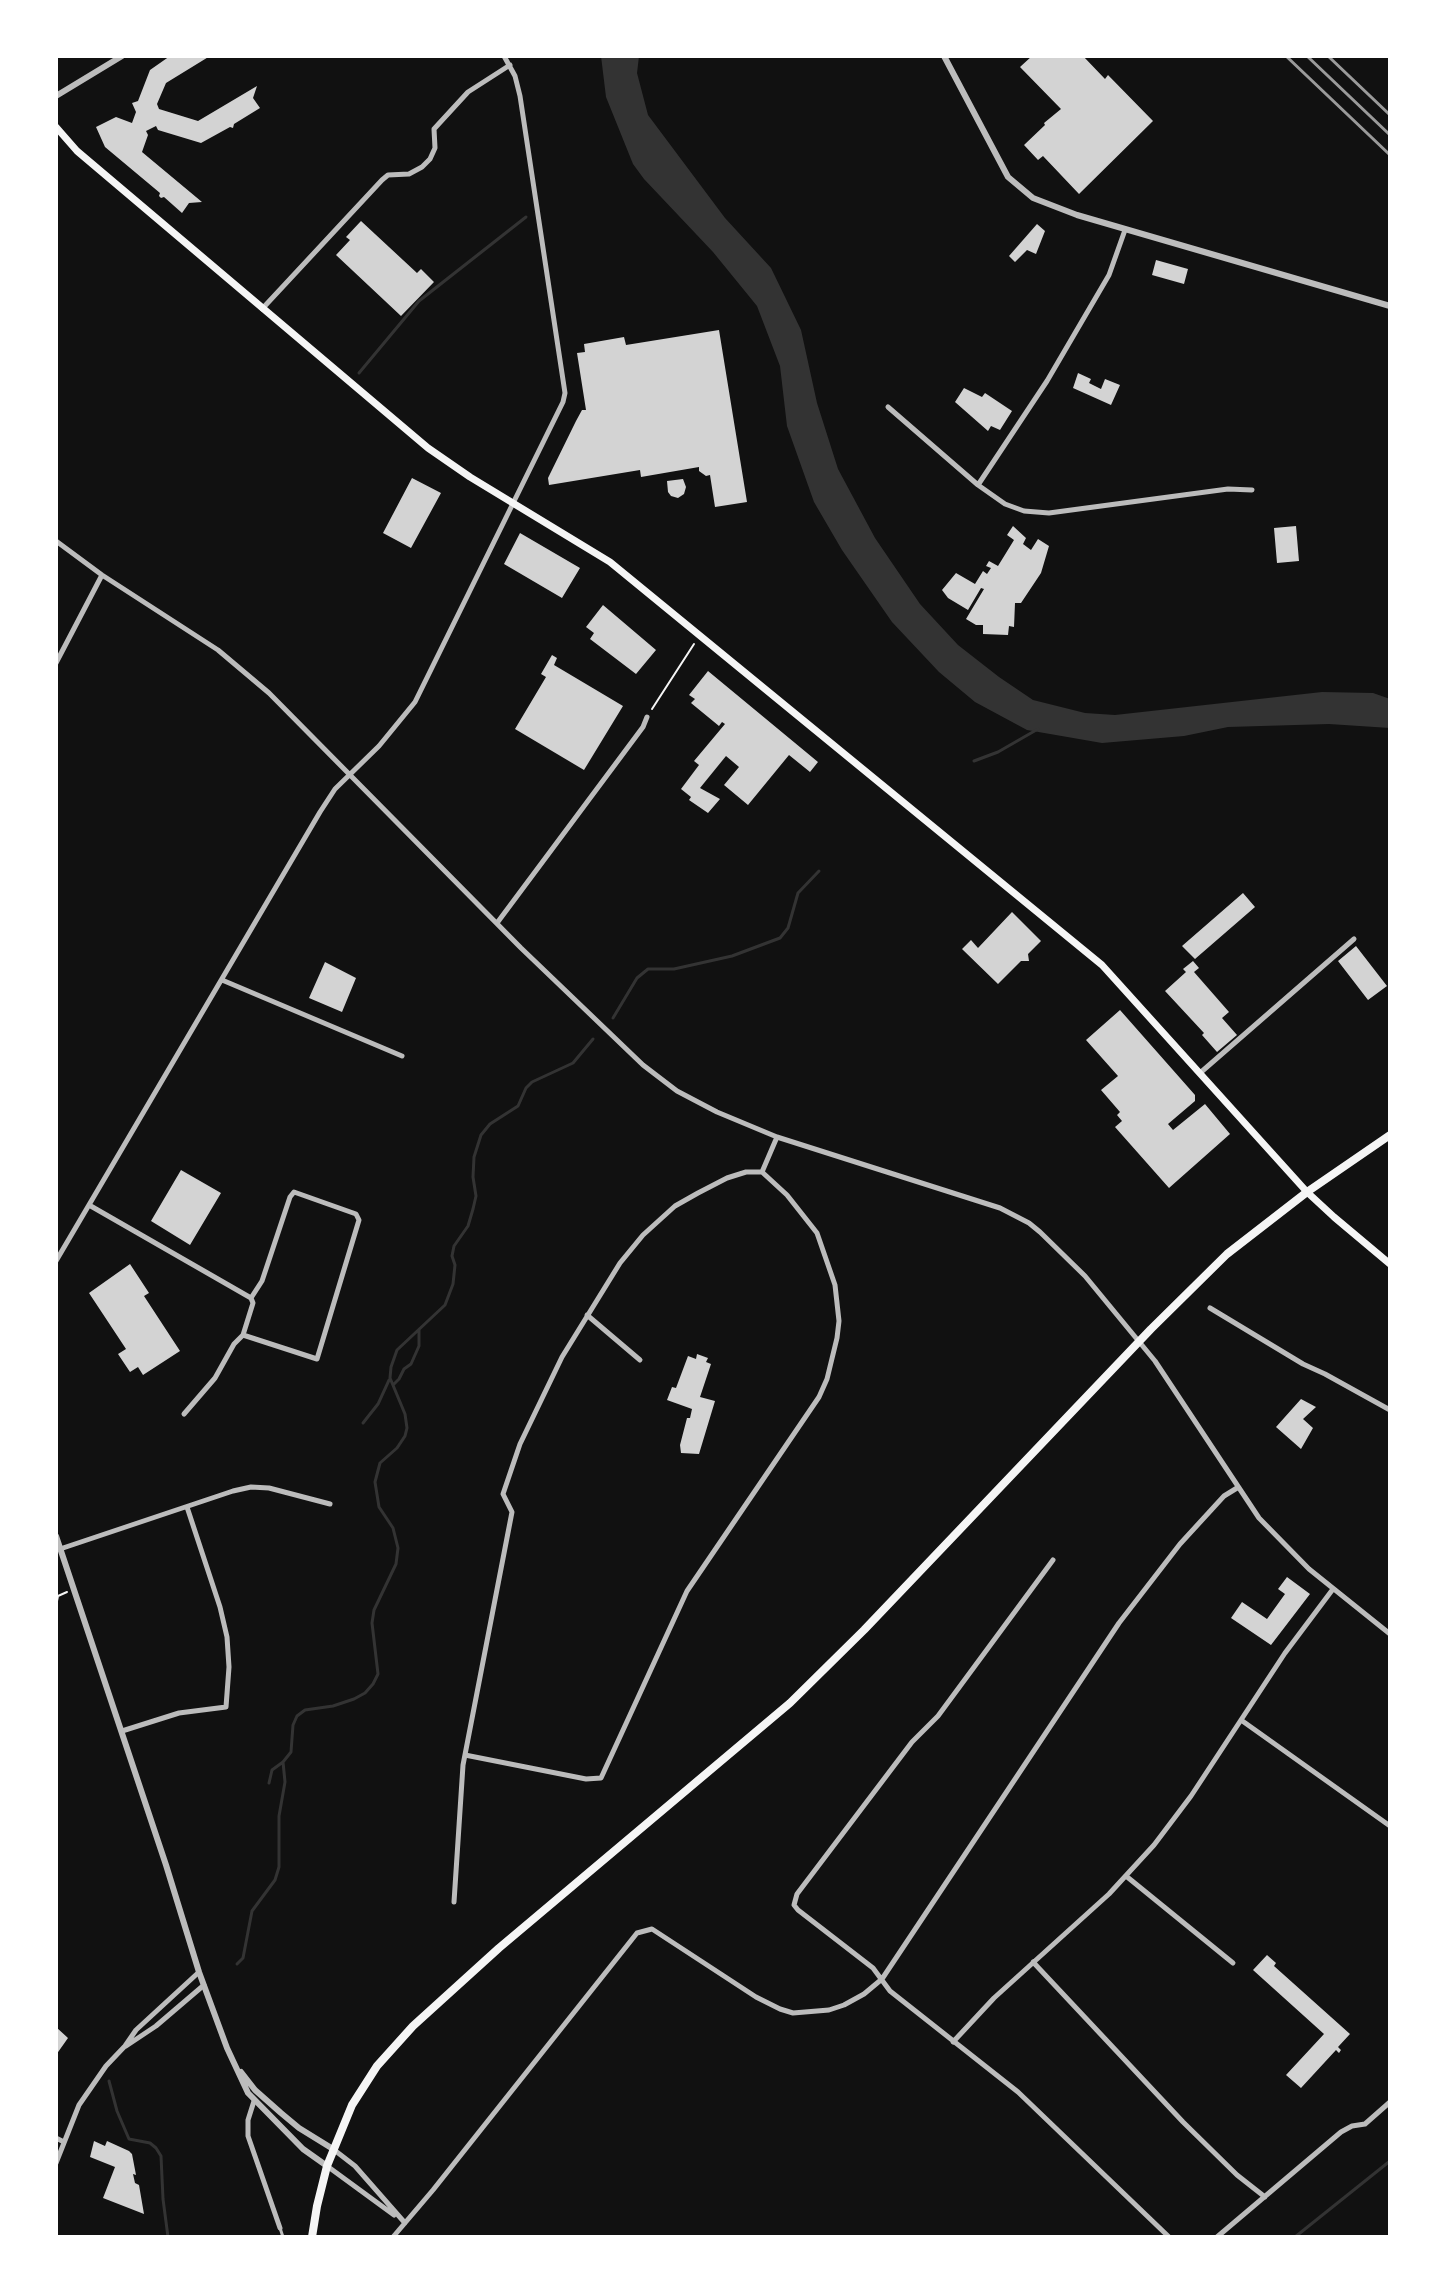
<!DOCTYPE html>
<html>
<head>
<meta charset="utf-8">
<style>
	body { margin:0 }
	#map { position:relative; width:1446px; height:2293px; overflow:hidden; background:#111; font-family:Montserrat,sans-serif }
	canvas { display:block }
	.frame { position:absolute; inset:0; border:58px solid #fff; pointer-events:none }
</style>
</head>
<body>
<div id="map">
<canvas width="1446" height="2293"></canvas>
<div class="frame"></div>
</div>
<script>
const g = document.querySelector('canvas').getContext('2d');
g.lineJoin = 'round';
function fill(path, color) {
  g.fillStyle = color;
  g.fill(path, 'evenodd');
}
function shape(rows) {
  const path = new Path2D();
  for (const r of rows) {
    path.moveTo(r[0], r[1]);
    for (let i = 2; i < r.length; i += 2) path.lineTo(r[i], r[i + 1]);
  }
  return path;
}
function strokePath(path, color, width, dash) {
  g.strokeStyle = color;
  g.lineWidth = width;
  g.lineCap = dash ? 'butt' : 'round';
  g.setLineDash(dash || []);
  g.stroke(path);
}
fill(shape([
	[601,56,639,56,637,73,648,115,725,218,771,268,801,330,817,403,838,469,875,538,920,604,958,645,999,677,1033,700,1085,713,1115,715,1322,692,1373,693,1390,699,1390,728,1329,724,1228,727,1184,736,1102,743,1027,730,975,702,939,672,892,622,842,550,814,502,787,426,780,366,757,306,713,252,644,179,633,164,606,97]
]), '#333');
strokePath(shape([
	[359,373,419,301,526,217],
	[974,761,998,752,1038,729],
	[613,1018,637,978,648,969,674,969,732,956,780,938,788,928,798,893,819,871],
	[393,1385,399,1379,404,1369,411,1364,419,1346,419,1330],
	[363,1423,378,1404,389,1380],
	[269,1783,272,1770,283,1762],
	[237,1964,243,1958,252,1911,275,1880,279,1867,279,1816,285,1782,283,1762,291,1752,293,1725,297,1716,305,1710,333,1706,354,1699,365,1693,373,1684,378,1674,372,1623,374,1610,396,1564,398,1548,393,1528,379,1507,375,1482,380,1463,397,1448,405,1436,407,1428,405,1414,390,1378,391,1367,397,1350,445,1305,453,1284,455,1265,452,1256,454,1246,468,1226,473,1209,476,1196,473,1177,474,1157,481,1135,490,1124,518,1106,526,1088,532,1082,573,1063,593,1039],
	[109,2081,117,2111,129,2139,150,2143,156,2148,161,2156,163,2199,168,2237],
	[1295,2237,1390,2161]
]), '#333', 3);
fill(shape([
	[170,56,210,56,166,83,157,104,159,109,198,121,257,86,253,98,260,108,234,124,233,128,230,127,201,143,158,130,156,126,146,131,148,135,142,152,202,202,189,203,182,213,164,197,161,198,159,196,160,193,105,147,96,127,116,117,132,123,136,112,132,103,138,101,150,70],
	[1032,56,1083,56,1105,79,1108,75,1153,121,1079,194,1043,156,1038,160,1024,145,1045,125,1044,123,1061,109,1020,67],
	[361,221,417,273,421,269,434,282,401,316,336,255,350,240,346,237],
	[1037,224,1045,231,1036,254,1027,250,1015,262,1009,256],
	[1156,260,1188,269,1184,284,1152,275],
	[719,330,747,502,715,507,710,475,706,476,699,471,699,467,641,477,640,470,549,485,548,478,576,421,582,410,586,410,577,353,585,352,584,344,624,337,626,345],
	[1078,373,1091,379,1089,383,1101,389,1105,379,1120,385,1111,405,1073,388],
	[964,388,982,397,985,393,1012,411,1000,430,991,426,988,431,955,402],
	[412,478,441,493,411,548,383,533],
	[683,479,686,487,684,494,678,498,671,496,668,492,667,481],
	[1013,526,1026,538,1023,544,1031,550,1038,539,1049,546,1041,573,1021,603,1015,603,1014,627,1009,626,1008,635,983,634,983,625,976,625,966,619,984,589,981,588,968,610,948,598,942,590,956,573,975,584,983,571,987,574,991,568,986,566,989,561,998,566,1014,540,1007,535],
	[1296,526,1299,561,1277,563,1274,528],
	[520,533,580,568,562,598,504,564],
	[603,605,656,650,636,674,590,639,594,633,586,627],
	[552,655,557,658,554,665,623,706,584,770,515,729,546,677,541,674],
	[708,671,818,762,810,772,789,755,748,805,724,785,739,767,726,756,700,788,720,799,708,813,689,800,691,797,681,789,699,765,694,761,725,724,722,722,719,726,691,703,695,699,689,695],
	[1243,893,1255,907,1195,959,1182,946],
	[1012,912,1041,941,1028,954,1029,961,1021,961,998,984,962,949,971,940,978,948],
	[1356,946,1387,986,1368,1000,1338,961],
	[1193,961,1199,968,1194,972,1229,1012,1222,1018,1237,1035,1217,1052,1202,1035,1204,1033,1165,991,1186,972,1183,969],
	[325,962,356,978,342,1012,309,998],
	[1120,1010,1195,1095,1195,1101,1168,1124,1173,1130,1205,1104,1230,1134,1169,1188,1115,1127,1122,1121,1117,1115,1120,1112,1101,1090,1118,1076,1086,1040],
	[181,1170,221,1193,190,1245,151,1221],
	[130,1264,149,1293,144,1296,180,1351,143,1375,138,1367,130,1372,118,1354,126,1349,89,1293],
	[697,1354,708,1358,706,1362,711,1364,700,1397,715,1401,699,1454,681,1453,680,1445,687,1418,690,1418,692,1409,667,1400,672,1387,676,1388,688,1356,696,1359],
	[1301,1399,1316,1407,1303,1419,1313,1428,1301,1449,1276,1427],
	[1287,1577,1310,1594,1271,1645,1231,1618,1242,1602,1267,1619,1285,1594,1278,1589],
	[1267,1955,1276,1963,1274,1966,1350,2034,1338,2047,1341,2050,1339,2053,1336,2050,1301,2088,1286,2075,1324,2034,1253,1970],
	[56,2027,68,2038,56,2055],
	[94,2141,105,2146,107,2141,129,2151,132,2154,136,2175,133,2174,135,2183,139,2185,144,2214,103,2198,115,2167,90,2157]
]), '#d3d3d3');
strokePath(shape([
	[652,709,694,644],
	[56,1606,58,1596,67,1592]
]), '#f5f5f5', 2);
strokePath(shape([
	[280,2228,283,2237]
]), '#bcbcbc', 3);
strokePath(shape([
	[262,309,382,180,388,175,409,174,422,167,430,159,435,148,434,129,468,92,510,65],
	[888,407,978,485,1005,504,1024,511,1049,513,1228,489,1252,490],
	[978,485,1047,381,1109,275,1125,230],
	[56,541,102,575,218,650,269,693,521,948,643,1065,677,1091,717,1112,777,1137,1000,1208,1029,1223,1040,1232,1085,1276,1155,1361,1259,1518,1309,1569,1390,1634],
	[56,663,102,575],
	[497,923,643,727,647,717],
	[222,980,402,1056],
	[1200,1073,1354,939],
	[762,1172,777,1137],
	[89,1205,251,1298,253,1303,243,1335,317,1359,359,1220,356,1214,294,1192,290,1197,262,1281,251,1298],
	[56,1261,320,812,335,789,379,746,415,702,563,402,565,393,520,96,515,76,504,56],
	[1210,1308,1303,1364,1325,1374,1390,1410],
	[587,1315,640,1360],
	[184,1414,215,1378,234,1344,243,1335],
	[60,1549,233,1491,251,1487,269,1488,330,1504],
	[1053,1560,938,1716,912,1742,797,1894,794,1905,798,1910,873,1968,890,1991,1018,2092,1169,2237],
	[1241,1720,1390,1826],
	[122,1731,179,1713,226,1707,229,1667,227,1637,220,1607,187,1507],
	[465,1755,586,1779,601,1778,687,1591,819,1397,827,1379,837,1338,839,1321,835,1285,817,1233,787,1195,762,1172],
	[1126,1876,1233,1963],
	[454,1902,463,1765,512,1512,503,1494,520,1444,562,1357,620,1263,643,1235,675,1206,698,1193,727,1178,746,1172,762,1172],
	[1033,1962,1183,2122,1237,2175,1265,2197],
	[953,2042,994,1998,1109,1894,1154,1845,1191,1796,1285,1653,1333,1589],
	[126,2046,156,2026,204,1985],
	[254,2101,248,2120,248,2136,280,2228],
	[56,2138,64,2142],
	[333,2149,355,2166,405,2223],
	[56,2163,79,2105,106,2066,125,2046,136,2030,199,1972],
	[327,2166,394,2215],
	[393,2237,433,2190,637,1933,652,1929,756,1997,780,2009,793,2013,829,2010,844,2005,864,1994,882,1979,1119,1623,1180,1544,1224,1496,1237,1488],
	[1217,2237,1341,2132,1352,2126,1365,2124,1390,2102]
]), '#bcbcbc', 5);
strokePath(shape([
	[944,56,1008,177,1033,198,1077,215,1390,306],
	[56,96,122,56],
	[56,1536,166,1865,199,1972,227,2048,248,2093,303,2149,327,2166],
	[241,2072,255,2090,281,2113,299,2128,333,2149]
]), '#bcbcbc', 6);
strokePath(shape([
	[56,127,77,151,428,448,470,477,610,562,1102,965,1307,1192,1334,1217,1390,1264]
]), '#f5f5f5', 7);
strokePath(shape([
	[312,2237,317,2206,327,2166,352,2105,377,2066,413,2026,499,1948,790,1703,864,1630,1151,1329,1227,1254,1307,1192,1390,1135]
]), '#f5f5f5', 8);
strokePath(shape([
	[1286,56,1390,155],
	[1307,56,1390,135],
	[1328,56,1390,115]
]), '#9a9a9a', 3);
</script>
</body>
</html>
